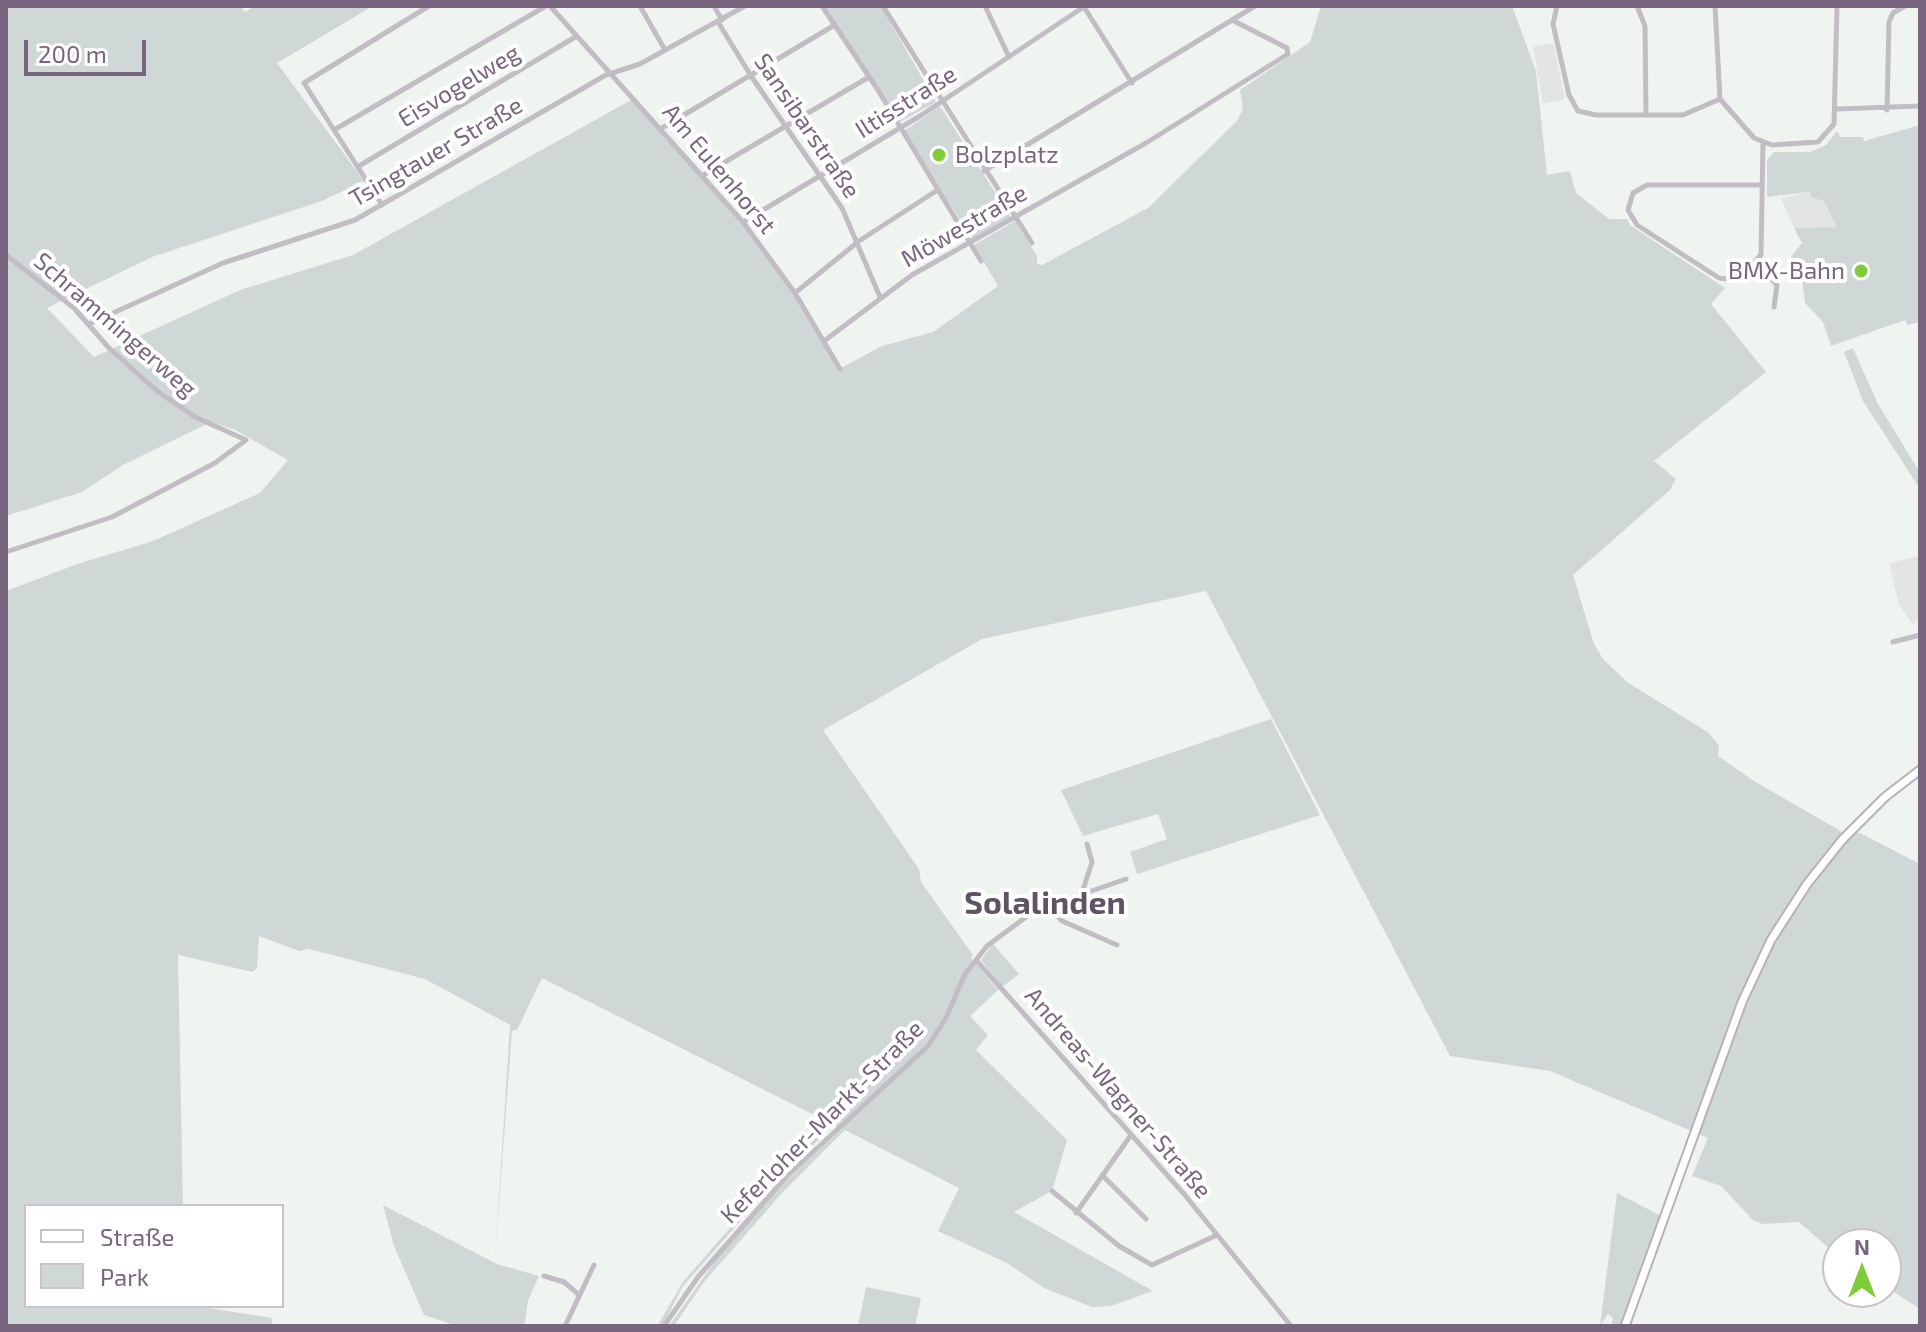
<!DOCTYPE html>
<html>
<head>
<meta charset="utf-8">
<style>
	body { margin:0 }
	#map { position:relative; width:1926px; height:1332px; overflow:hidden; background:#f0f4f1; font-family:"Exo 2",sans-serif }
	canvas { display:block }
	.frame { position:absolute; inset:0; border:8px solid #78667e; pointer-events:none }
	.legend { position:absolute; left:24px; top:1204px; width:260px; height:104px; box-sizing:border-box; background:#fff; border:2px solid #c9c2cb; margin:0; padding:10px 14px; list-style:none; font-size:24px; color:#78667e }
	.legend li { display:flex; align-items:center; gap:16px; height:40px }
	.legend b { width:40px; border:2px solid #c9c2cb }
	.north { position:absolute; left:1822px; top:1228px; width:80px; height:80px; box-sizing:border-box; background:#fff; border:2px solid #c9c2cb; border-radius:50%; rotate:0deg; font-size:22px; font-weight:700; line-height:32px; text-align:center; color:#78667e }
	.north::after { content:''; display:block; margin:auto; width:28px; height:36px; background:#7dcc38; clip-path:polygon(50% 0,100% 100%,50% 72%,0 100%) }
	.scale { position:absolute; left:24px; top:40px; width:122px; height:36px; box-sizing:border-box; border:4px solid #78667e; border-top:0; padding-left:10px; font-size:24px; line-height:28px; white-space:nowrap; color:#78667e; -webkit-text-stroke:6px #fff; paint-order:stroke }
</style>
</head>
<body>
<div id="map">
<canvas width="1926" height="1332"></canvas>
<div class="frame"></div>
<ul class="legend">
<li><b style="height:10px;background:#fff"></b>Straße</li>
<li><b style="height:22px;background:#d0d8d7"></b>Park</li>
</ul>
<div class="north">N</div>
<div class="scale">200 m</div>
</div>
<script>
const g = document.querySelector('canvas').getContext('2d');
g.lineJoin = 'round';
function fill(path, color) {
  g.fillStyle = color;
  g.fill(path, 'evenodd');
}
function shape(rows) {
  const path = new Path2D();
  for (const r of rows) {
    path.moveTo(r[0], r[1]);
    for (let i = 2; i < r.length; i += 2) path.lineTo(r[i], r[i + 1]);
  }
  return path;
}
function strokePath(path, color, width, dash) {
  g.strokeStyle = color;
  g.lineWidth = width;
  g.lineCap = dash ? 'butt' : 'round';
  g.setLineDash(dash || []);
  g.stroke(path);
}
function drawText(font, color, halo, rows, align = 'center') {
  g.font = font + ' "Exo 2",sans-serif';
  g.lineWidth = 8;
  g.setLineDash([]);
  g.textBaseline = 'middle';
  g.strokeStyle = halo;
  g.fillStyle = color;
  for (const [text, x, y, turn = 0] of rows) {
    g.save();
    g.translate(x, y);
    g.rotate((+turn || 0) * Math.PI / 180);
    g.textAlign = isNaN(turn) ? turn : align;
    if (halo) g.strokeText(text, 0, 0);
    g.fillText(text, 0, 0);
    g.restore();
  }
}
fill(shape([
	[1553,43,1565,99,1543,104,1533,47],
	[1811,192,1824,200,1838,228,1794,228,1781,198],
	[1920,556,1920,618,1913,625,1899,605,1889,563]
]), '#e3e4e4');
fill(shape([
	[6,6,240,6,245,12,255,6,373,6,277,63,364,181,322,201,152,257,47,308,94,357,240,290,353,255,633,99,743,225,798,301,839,369,882,346,933,332,998,286,974,245,1015,221,1037,256,1037,264,1042,265,1148,208,1237,121,1243,109,1240,90,1310,42,1321,6,1512,6,1536,71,1547,175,1570,171,1576,193,1609,219,1627,219,1630,225,1725,288,1711,304,1766,372,1654,461,1676,479,1670,490,1573,575,1594,644,1603,659,1627,682,1709,733,1719,746,1718,756,1754,781,1844,833,1860,833,1920,864,1920,1309,1886,1287,1886,1244,1838,1244,1838,1256,1799,1222,1762,1224,1753,1220,1721,1186,1692,1176,1708,1138,1550,1071,1450,1056,1206,591,982,639,823,730,919,869,921,882,973,955,971,958,998,990,970,1016,988,1035,976,1050,1067,1140,1052,1191,1014,1212,1153,1291,1111,1306,1092,1307,1044,1288,1007,1263,938,1231,959,1188,845,1130,782,1193,704,1282,674,1326,669,1326,720,1254,777,1189,842,1129,834,1125,776,1181,683,1286,663,1325,659,1323,683,1282,768,1184,830,1123,542,978,517,1030,512,1031,495,1259,510,1025,425,979,309,949,299,951,259,936,257,968,253,972,178,955,183,1206,26,1206,26,1306,195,1306,272,1318,272,1326,6,1326,6,591,80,563,153,541,260,493,288,460,235,430,211,422,123,465,82,492,6,516],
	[824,6,881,6,936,102,900,122],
	[940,106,1009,214,1010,217,972,239,904,131],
	[1920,125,1920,322,1907,325,1905,320,1831,346,1823,322,1805,303,1801,270,1791,257,1802,243,1794,228,1837,227,1824,201,1811,197,1810,192,1767,197,1767,160,1774,152,1810,152,1826,145,1837,131,1840,137,1863,137,1864,141],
	[1853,348,1878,404,1919,471,1920,489,1863,401,1844,352],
	[1271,719,1320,815,1137,874,1130,852,1167,839,1158,814,1083,836,1061,790],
	[993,944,1019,974,1002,987,981,960],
	[1617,1193,1661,1216,1622,1326,1611,1326,1613,1318,1608,1314,1600,1326],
	[383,1205,497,1264,539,1276,528,1300,525,1323,521,1326,457,1326,424,1315,394,1246],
	[866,1287,921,1298,915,1326,858,1326]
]), '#d0d8d7');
const major = shape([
	[1625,1326,1742,1002,1771,940,1807,884,1842,840,1885,797,1920,770]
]);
strokePath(major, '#b6b1b8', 11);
strokePath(shape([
	[550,6,743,222,795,293,840,369],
	[640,6,665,50],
	[714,6,722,20],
	[822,6,878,90,981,261],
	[883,6,1032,243],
	[985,6,1009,57],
	[1557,6,1553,24,1569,95,1578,111,1596,115,1683,115,1720,99],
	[1637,6,1645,26,1646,114],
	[1715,6,1720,99,1754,138,1772,145,1818,142,1834,124,1837,6],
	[1084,7,1132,83],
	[718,22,751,76,842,208,880,297],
	[1837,109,1920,106],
	[1887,110,1889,22,1893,13,1905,6],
	[662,128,833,26],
	[334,130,546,6],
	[359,166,577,36],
	[984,171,1255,6],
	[703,175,869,77],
	[1761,185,1647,185,1633,193,1628,210,1637,225,1719,278,1738,280,1761,255,1763,143],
	[382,205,304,83,429,6],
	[743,222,920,116,1085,6],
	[6,255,74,308,109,348,157,391,195,417,246,440,215,463,112,517,6,552],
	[1757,264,1777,285,1774,307],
	[795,293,859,241,936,191],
	[89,324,223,263,355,220,606,75,640,64,745,6],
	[824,341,912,275,1146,143,1288,54,1287,48,1234,21],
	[1893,642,1920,635],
	[1082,893,1092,862,1087,844],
	[1048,906,1062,921,1117,945],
	[976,960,1184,1194,1291,1326],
	[1102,1175,1146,1219],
	[1052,1191,1119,1246,1152,1265,1217,1235],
	[1076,1213,1131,1135],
	[544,1276,564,1282,578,1294],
	[565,1326,594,1265],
	[664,1326,698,1277,787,1176,928,1046,946,1018,965,974,987,946,1034,911,1126,879]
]), '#c2bdc4', 5);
strokePath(major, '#fff', 7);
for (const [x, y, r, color] of [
	[939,155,8,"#7dcc38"],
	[1861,271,8,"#7dcc38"]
]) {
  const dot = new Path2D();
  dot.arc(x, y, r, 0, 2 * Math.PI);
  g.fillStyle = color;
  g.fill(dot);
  strokePath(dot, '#fff', 3);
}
drawText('24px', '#78667e', '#fff', [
	["Eisvogelweg",459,86,-31],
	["Iltisstraße",906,102,-32],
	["Sansibarstraße",807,126,56],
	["Tsingtauer Straße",436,152,-30],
	["Am Eulenhorst",719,169,50],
	["Möwestraße",964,226,-30],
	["Schrammingerweg",115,325,41],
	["Andreas-Wagner-Straße",1118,1093,49],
	["Keferloher-Markt-Straße",822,1122,-45]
]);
drawText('24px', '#78667e', '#fff', [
	["Bolzplatz",955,155],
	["BMX-Bahn",1845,271,"right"]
], 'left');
drawText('bold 32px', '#5f5364', '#fff', [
	["Solalinden",1045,903]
]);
</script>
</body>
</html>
